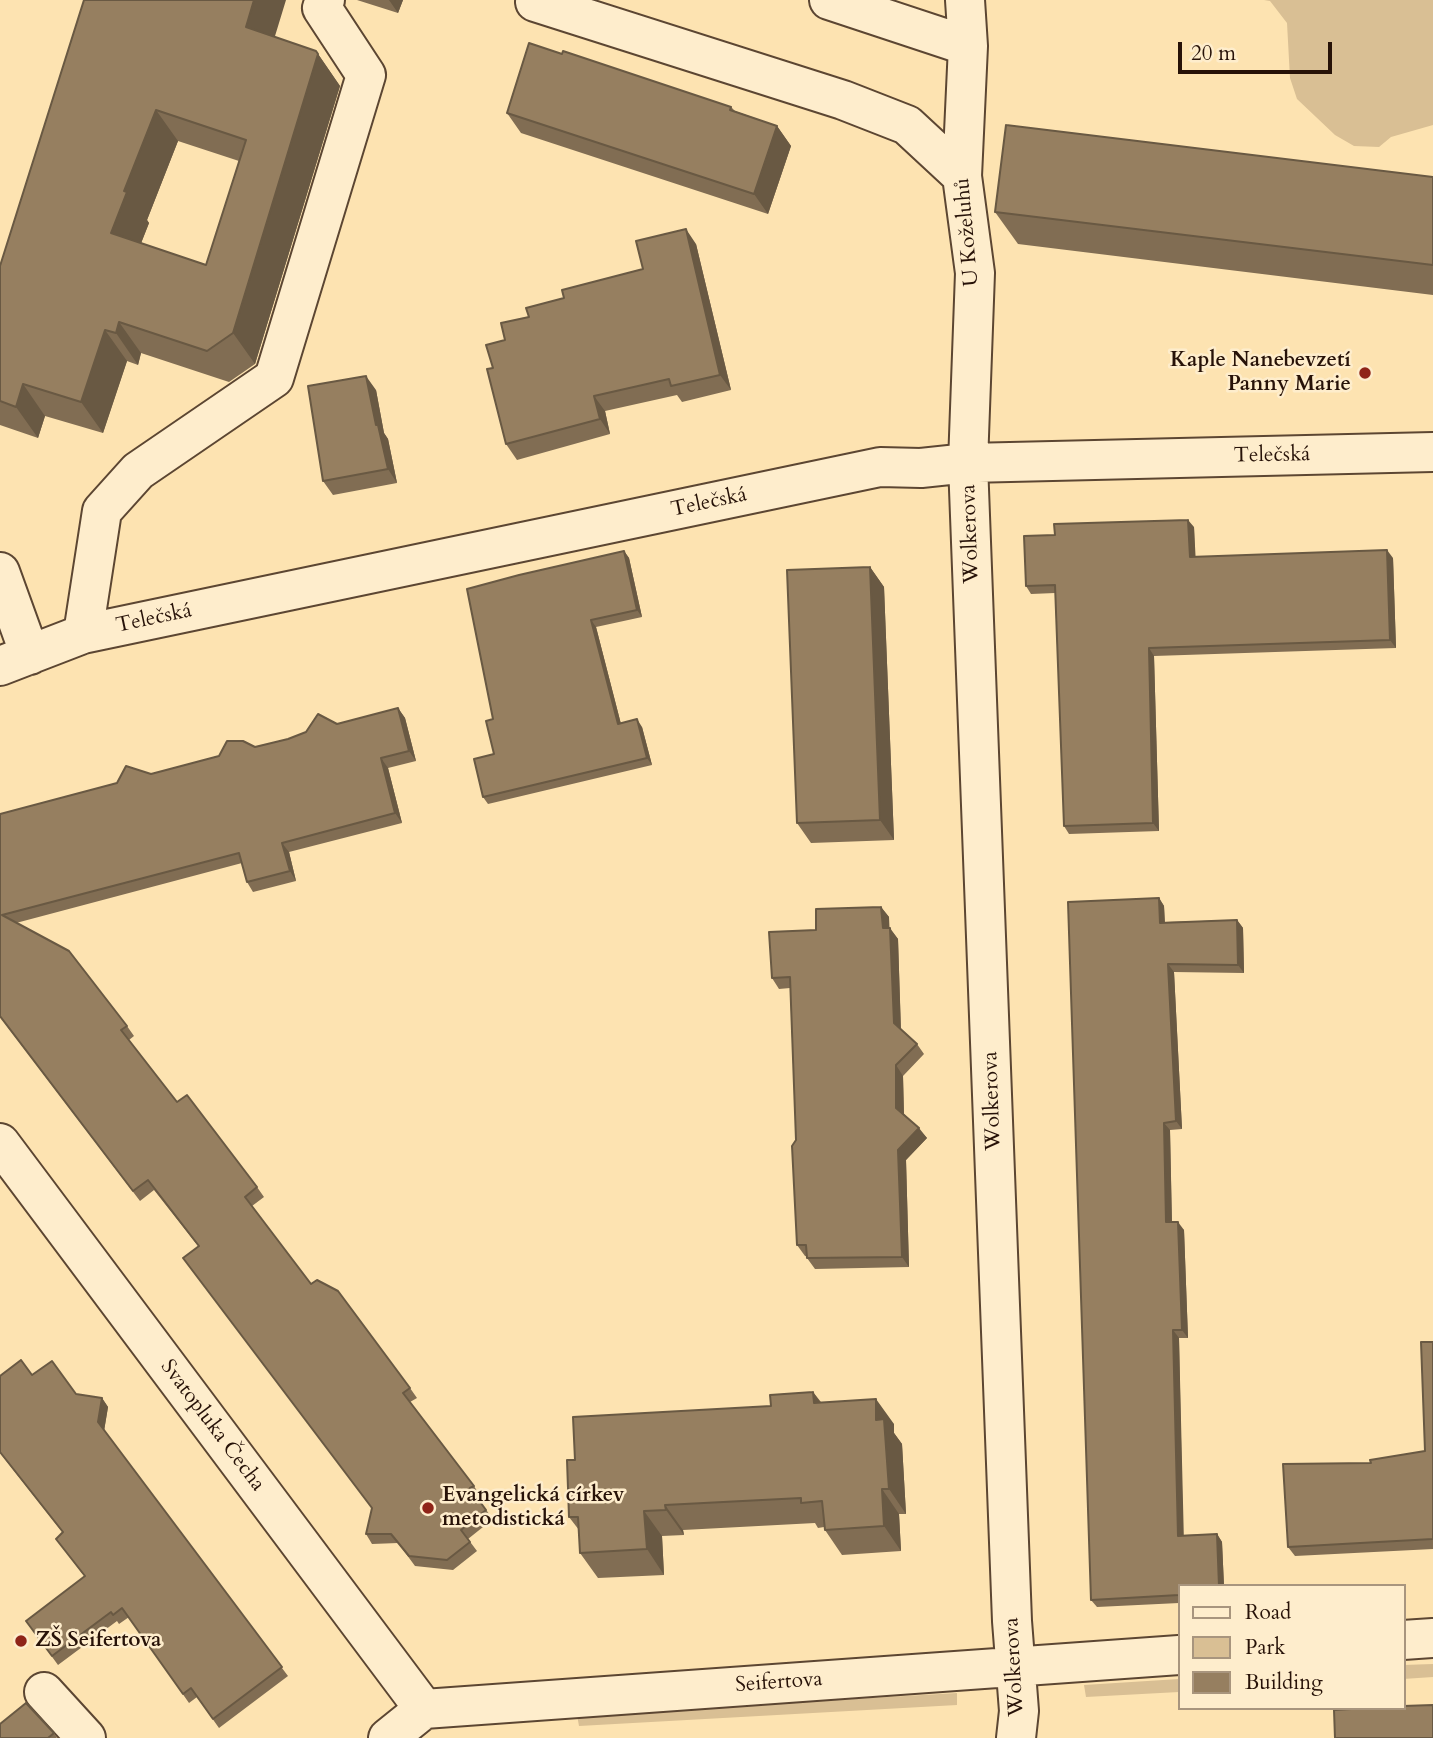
<!DOCTYPE html>
<html>
<head>
<meta charset="utf-8">
<style>
	body { margin:0 }
	#map { position:relative; width:1433px; height:1738px; overflow:hidden; background:#fde3b1; font-family:Cardo,serif }
	canvas { display:block }
	.legend { position:absolute; left:1178px; top:1584px; width:228px; height:126px; box-sizing:border-box; background:#feedcc; border:2px solid #a8957e; margin:0; padding:9px 12px; list-style:none; font-size:21px; color:#271208 }
	.legend li { display:flex; align-items:center; gap:14px; height:35px }
	.legend b { width:35px; border:2px solid #a8957e }
	.scale { position:absolute; left:1178px; top:42px; width:154px; height:32px; box-sizing:border-box; border:4px solid #271208; border-top:0; padding-left:9px; font-size:21px; line-height:24px; white-space:nowrap; color:#271208; -webkit-text-stroke:5px #feedcc; paint-order:stroke }
</style>
</head>
<body>
<div id="map">
<canvas width="1433" height="1738"></canvas>
<ul class="legend">
<li><b style="height:9px;background:#feedcc"></b>Road</li>
<li><b style="height:19px;background:#d9bf94"></b>Park</li>
<li><b style="height:19px;background:#967f60"></b>Building</li>
</ul>
<div class="scale">20 m</div>
</div>
<script>
const g = document.querySelector('canvas').getContext('2d');
g.lineJoin = 'round';
function fill(path, color) {
  g.fillStyle = color;
  g.fill(path, 'evenodd');
}
function shape(rows) {
  const path = new Path2D();
  for (const r of rows) {
    path.moveTo(r[0], r[1]);
    for (let i = 2; i < r.length; i += 2) path.lineTo(r[i], r[i + 1]);
  }
  return path;
}
function strokePath(path, color, width, dash) {
  g.strokeStyle = color;
  g.lineWidth = width;
  g.lineCap = dash ? 'butt' : 'round';
  g.setLineDash(dash || []);
  g.stroke(path);
}
function drawText(font, color, halo, rows, align = 'center') {
  g.font = font + ' Cardo,serif';
  g.lineWidth = 5;
  g.setLineDash([]);
  g.textBaseline = 'middle';
  g.strokeStyle = halo;
  g.fillStyle = color;
  for (const [text, x, y, turn = 0] of rows) {
    g.save();
    g.translate(x, y);
    g.rotate((+turn || 0) * Math.PI / 180);
    g.textAlign = isNaN(turn) ? turn : align;
    if (halo) g.strokeText(text, 0, 0);
    g.fillText(text, 0, 0);
    g.restore();
  }
}
fill(shape([
	[1264,0,1433,0,1433,125,1391,137,1379,147,1354,146,1335,135,1297,99,1290,78,1287,23,1270,1],
	[1433,1664,1433,1677,1403,1679,1403,1665],
	[1179,1679,1179,1692,1086,1697,1084,1685],
	[957,1693,957,1705,579,1726,577,1715]
]), '#d9bf94');
const minor = shape([
	[829,0,968,46],
	[965,0,968,46,962,176,975,273,968,463,1012,1621,1019,1711,1016,1738],
	[535,2,843,100,907,125,962,176],
	[0,572,30,655],
	[83,634,102,511,138,471,274,378,366,75,322,8,325,0],
	[0,666,83,634,880,467,921,468,968,463,1433,452],
	[0,1143,424,1709],
	[1403,1640,1433,1638],
	[44,1692,86,1738],
	[388,1738,424,1709,1179,1655]
]);
strokePath(minor, '#5c4632', 42);
strokePath(minor, '#feedcc', 38);
fill(shape([
	[84,0,275,37,316,51,340,86,255,364,229,382,141,353,138,365,127,361,103,433,45,416,38,438,0,425,0,266],
	[178,141,239,161,206,265,141,243,149,223,147,220],
	[357,0,403,0,398,13],
	[731,107,735,111,777,126,791,146,768,214,521,133,507,113],
	[1433,177,1433,295,1018,244,995,212],
	[696,244,731,390,682,402,677,395,605,411,610,434,517,460,506,444,493,368,505,340,529,317,564,298,643,269],
	[376,390,384,433,388,439,397,483,333,495,323,481],
	[1194,527,1195,557,1393,558,1396,648,1154,656,1159,831,1069,834,1064,826,1055,593,1031,594,1026,586],
	[624,551,629,558,642,617,596,627,621,724,642,727,652,765,488,804,483,797,494,754],
	[870,567,884,587,894,840,811,843,797,823],
	[398,708,405,718,416,761,388,768,402,823,289,852,296,881,253,892,247,882,242,863,16,923,127,1026,134,1036,129,1040,177,1102,257,1187,264,1197,252,1206,311,1284,410,1388,417,1398,410,1402,474,1486,480,1496,477,1498,493,1519,468,1539,477,1551,453,1570,415,1566,398,1543,372,1544,366,1534,372,1508,198,1246,154,1190,140,1201,0,1017,0,814,288,739,337,724],
	[1159,898,1164,906,1165,922,1237,920,1243,928,1244,973,1174,972,1182,1129,1170,1130,1172,1222,1184,1230,1188,1338,1179,1338,1183,1535,1217,1534,1222,1542,1224,1586,1179,1586,1179,1603,1097,1607,1091,1600],
	[881,907,889,917,889,928,898,939,901,1030,917,1044,924,1054,903,1076,904,1114,927,1138,906,1160,909,1267,815,1269,807,1258,807,1256,805,1256,797,1245,796,1140,790,988,779,989,772,978,816,930],
	[1433,1342,1433,1549,1295,1556,1288,1547,1371,1463,1425,1451],
	[32,1375,76,1394,102,1398,108,1407,104,1431,288,1676,219,1728,197,1697,189,1703,129,1617,119,1624,117,1621,58,1665,26,1621,85,1577,56,1539,63,1533,0,1453,0,1376],
	[813,1392,821,1402,894,1424,894,1433,902,1444,906,1514,899,1514,901,1551,842,1555,825,1530,824,1527,818,1528,815,1523,683,1530,684,1535,662,1536,664,1575,598,1578,580,1553,579,1530,569,1517,575,1460,771,1406],
	[54,1733,57,1738,0,1738]
]), '#816d53');
fill(shape([
	[254,0,286,0,268,59,246,27],
	[389,0,403,0,398,13],
	[316,51,340,86,255,364,233,333],
	[156,110,178,141,147,220,149,223,133,264,111,233,124,191],
	[777,126,791,146,768,214,754,194],
	[686,229,696,244,731,390,720,375],
	[119,322,141,353,138,365,116,333],
	[105,330,127,361,103,433,81,402],
	[366,376,376,390,384,433,388,439,397,483,388,469,376,425],
	[23,384,45,416,38,438,16,407],
	[594,396,605,411,610,434,600,419],
	[1188,520,1194,527,1196,565,1190,557],
	[1387,550,1393,558,1396,648,1390,640],
	[624,551,629,558,642,617,637,610],
	[870,567,884,587,894,840,880,820],
	[591,620,596,627,623,732,618,724],
	[1149,648,1154,656,1159,831,1153,823],
	[398,708,405,718,416,761,409,751],
	[637,719,642,727,652,765,647,758],
	[381,758,388,768,402,823,395,813],
	[282,843,289,852,296,881,290,871],
	[1159,898,1164,906,1165,931,1160,923],
	[881,907,889,917,890,939,883,928],
	[1237,920,1243,928,1244,973,1238,965],
	[890,928,898,939,901,1034,894,1023],
	[1168,964,1174,972,1182,1129,1176,1121],
	[896,1065,903,1076,904,1118,896,1108],
	[1164,1123,1170,1130,1172,1230,1166,1222],
	[919,1128,927,1138,906,1160,909,1267,902,1257,898,1150],
	[1178,1222,1184,1230,1188,1338,1182,1330],
	[1173,1330,1179,1338,1184,1544,1178,1536],
	[813,1392,831,1417,814,1403],
	[102,1398,108,1407,104,1431,98,1422],
	[876,1399,894,1424,894,1433,902,1444,906,1514,889,1489,876,1420],
	[882,1489,899,1514,901,1551,884,1526],
	[665,1505,683,1530,684,1535,666,1510],
	[644,1511,662,1536,664,1575,647,1549],
	[1217,1534,1222,1542,1224,1586,1219,1586]
]), '#695943');
const building = shape([
	[84,0,254,0,246,27,316,51,318,54,233,333,207,351,119,322,116,333,105,330,81,402,23,384,16,407,0,401,0,266,84,0],
	[156,110,246,140,206,265,111,233,127,192,124,191,156,110],
	[529,43,562,54,563,51,731,107,730,110,777,126,754,194,507,113,529,43],
	[1006,125,1433,177,1433,265,995,212,1006,125],
	[686,229,720,375,671,386,669,379,594,396,600,419,506,444,487,369,493,368,486,345,505,340,501,323,529,317,526,308,564,298,562,290,643,269,636,241,686,229],
	[366,376,376,425,378,425,388,469,323,481,308,386,366,376],
	[1188,520,1190,557,1387,550,1390,640,1149,648,1153,823,1064,826,1055,585,1026,586,1024,536,1055,535,1054,524,1188,520],
	[624,551,637,610,591,620,618,724,637,719,647,758,483,797,474,759,494,754,486,721,493,719,467,589,519,575,624,551],
	[870,567,880,820,797,823,787,570,870,567],
	[398,708,409,751,381,758,395,813,282,843,290,871,247,882,239,853,2,915,69,951,127,1026,121,1030,177,1102,187,1095,257,1187,245,1197,311,1284,317,1280,338,1291,410,1388,403,1393,474,1486,470,1488,486,1510,461,1530,470,1542,447,1560,409,1556,391,1534,366,1534,372,1508,183,1258,199,1246,148,1180,133,1191,0,1016,0,814,117,783,126,766,151,774,219,756,227,741,243,741,255,747,288,739,306,732,318,714,337,724,398,708],
	[1159,898,1160,923,1237,920,1238,965,1168,964,1176,1121,1164,1123,1166,1222,1178,1222,1182,1330,1173,1330,1178,1536,1217,1534,1219,1586,1179,1586,1179,1595,1091,1600,1068,902,1159,898],
	[881,907,883,928,890,928,894,1023,917,1044,896,1065,896,1108,919,1128,898,1150,902,1257,807,1258,806,1245,797,1245,792,1146,796,1140,790,977,772,978,769,932,816,930,816,909,881,907],
	[1421,1342,1433,1342,1433,1539,1288,1547,1283,1464,1371,1463,1370,1460,1425,1451,1421,1342],
	[21,1360,32,1375,52,1361,76,1394,102,1398,98,1422,282,1667,213,1719,191,1688,183,1694,122,1608,113,1615,111,1612,52,1656,26,1621,85,1576,56,1539,63,1532,0,1452,0,1376,21,1360],
	[813,1392,814,1403,876,1399,876,1420,884,1419,889,1489,882,1489,884,1526,825,1530,822,1501,801,1503,801,1498,665,1505,666,1510,644,1511,647,1549,580,1553,578,1517,569,1517,567,1460,575,1460,573,1417,771,1406,770,1395,813,1392],
	[26,1703,54,1733,48,1738,0,1738,0,1724,26,1703],
	[1433,1705,1433,1738,1335,1738,1334,1710,1368,1708,1403,1708,1403,1706,1433,1705]
]);
fill(building, '#967f60');
strokePath(building, '#695943', 2);
for (const [x, y, r, color] of [
	[1365,373,7,"#8f2418"],
	[428,1508,7,"#8f2418"],
	[21,1641,7,"#8f2418"]
]) {
  const dot = new Path2D();
  dot.arc(x, y, r, 0, 2 * Math.PI);
  g.fillStyle = color;
  g.fill(dot);
  strokePath(dot, '#feedcc', 2.5);
}
drawText('21px', '#271208', '#feedcc', [
	["U Koželuhů",968,232,-95],
	["Telečská",1272,456,-1],
	["Telečská",709,503,-12],
	["Wolkerova",971,534,-92],
	["Telečská",154,619,-12],
	["Wolkerova",993,1101,-92],
	["Svatopluka Čecha",212,1426,53],
	["Wolkerova",1015,1667,-93],
	["Seifertova",779,1683,-4]
]);
drawText('bold 21px', '#271208', '#feedcc', [
	["Kaple Nanebevzetí",1351,361,"right"],
	["Panny Marie",1351,385,"right"],
	["Evangelická církev",442,1496],
	["metodistická",442,1520],
	["ZŠ Seifertova",35,1641]
], 'left');
</script>
</body>
</html>
